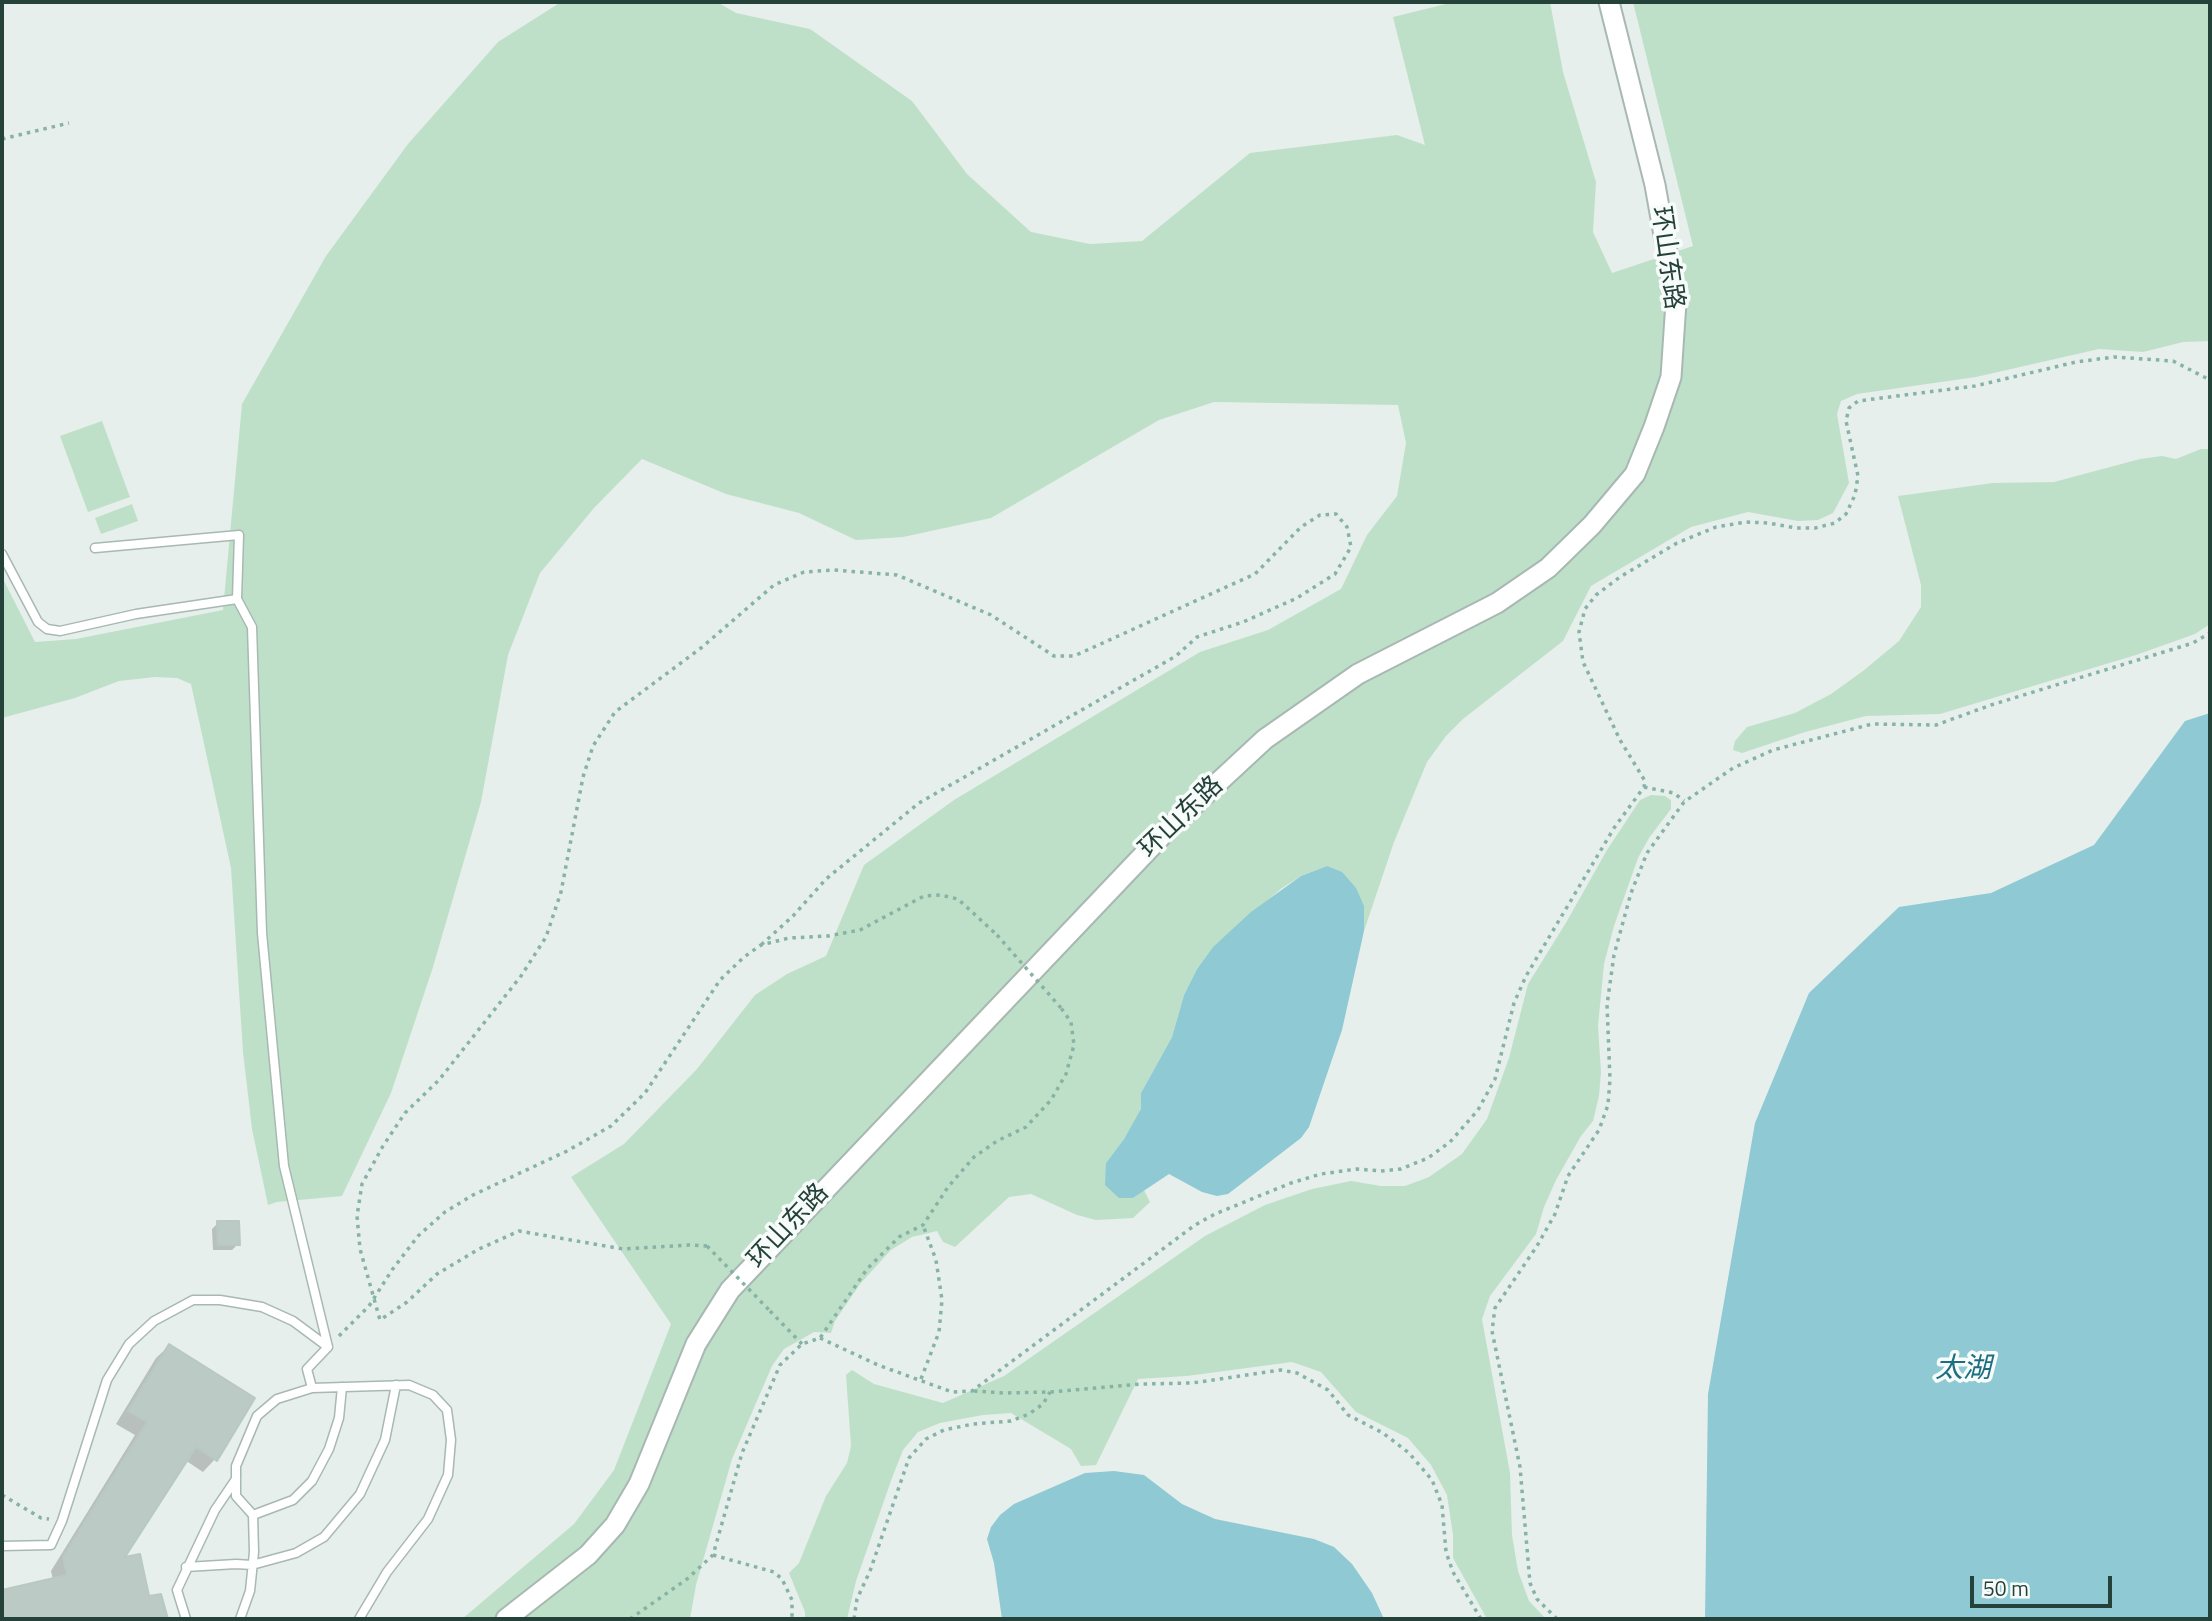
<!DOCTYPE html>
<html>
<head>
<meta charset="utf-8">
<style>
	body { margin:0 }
	#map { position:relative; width:2212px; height:1621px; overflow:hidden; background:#e6efeb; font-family:"Titillium Web",sans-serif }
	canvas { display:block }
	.frame { position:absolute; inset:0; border:4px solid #24423a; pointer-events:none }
	.scale { position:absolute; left:1970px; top:1576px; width:142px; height:32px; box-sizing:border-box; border:4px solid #24423a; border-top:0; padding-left:9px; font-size:21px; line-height:24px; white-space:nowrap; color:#24423a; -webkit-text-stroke:5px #f7fbf9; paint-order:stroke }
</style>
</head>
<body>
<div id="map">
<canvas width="2212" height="1621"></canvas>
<div class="frame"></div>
<div class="scale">50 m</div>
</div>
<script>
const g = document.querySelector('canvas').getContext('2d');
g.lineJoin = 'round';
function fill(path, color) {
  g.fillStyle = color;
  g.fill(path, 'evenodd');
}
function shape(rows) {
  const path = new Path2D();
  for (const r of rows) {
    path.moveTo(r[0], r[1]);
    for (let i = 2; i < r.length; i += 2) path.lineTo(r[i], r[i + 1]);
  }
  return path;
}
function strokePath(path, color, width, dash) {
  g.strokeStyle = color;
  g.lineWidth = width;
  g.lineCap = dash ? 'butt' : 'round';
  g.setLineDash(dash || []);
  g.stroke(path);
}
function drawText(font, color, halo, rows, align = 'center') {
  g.font = font + ' "Titillium Web","Noto Sans SC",sans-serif';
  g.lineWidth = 7;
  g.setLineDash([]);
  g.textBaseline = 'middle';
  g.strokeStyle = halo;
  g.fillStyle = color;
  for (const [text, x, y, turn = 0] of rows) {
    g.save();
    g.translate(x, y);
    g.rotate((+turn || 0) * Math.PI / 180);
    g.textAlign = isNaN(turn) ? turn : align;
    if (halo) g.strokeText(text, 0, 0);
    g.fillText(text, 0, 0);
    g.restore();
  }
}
fill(shape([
	[561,2,717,2,736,13,810,29,912,101,967,174,1031,232,1090,244,1142,241,1250,153,1397,135,1425,145,1393,17,1454,2,1550,2,1563,72,1596,182,1593,232,1612,273,1693,246,1633,2,2210,2,2210,341,2183,342,2143,352,2099,349,1976,377,1857,394,1841,401,1837,414,1849,483,1833,513,1818,520,1798,521,1748,512,1691,527,1591,586,1563,641,1463,719,1446,736,1427,762,1394,842,1364,931,1364,906,1327,866,1301,876,1282,888,1213,947,1197,969,1184,995,1172,1037,1141,1093,1142,1109,1124,1139,1106,1163,1133,1198,1144,1190,1150,1202,1133,1218,1096,1220,1077,1215,1031,1194,1009,1197,955,1247,943,1242,937,1231,912,1237,891,1250,860,1284,835,1321,831,1333,814,1332,784,1349,772,1366,732,1459,696,1585,690,1619,462,1619,574,1524,614,1470,671,1324,571,1177,624,1144,697,1069,755,995,787,974,826,956,864,865,954,800,1200,652,1268,630,1341,589,1367,535,1397,496,1406,443,1398,405,1214,402,1159,420,991,518,903,537,856,540,799,513,726,494,642,459,594,508,540,573,508,655,481,802,433,967,391,1093,342,1196,277,1202,268,1205,252,1129,243,1052,231,868,191,684,177,678,155,677,119,681,75,698,2,718,2,577,35,642,76,639,223,610,242,404,326,256,408,144,498,42],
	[102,421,130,497,88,512,60,436],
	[2201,449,2210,449,2210,624,2195,634,2136,655,1940,714,1866,716,1805,732,1742,753,1733,750,1735,741,1747,727,1795,713,1831,694,1863,671,1899,641,1921,607,1921,585,1898,496,1993,483,2054,482,2140,459,2162,456,2176,459],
	[132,504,138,521,101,534,95,518],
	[1651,795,1665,796,1671,800,1671,809,1649,838,1638,858,1614,926,1604,964,1598,1026,1601,1072,1599,1096,1593,1121,1581,1136,1556,1180,1544,1207,1536,1234,1490,1296,1482,1319,1510,1473,1512,1535,1518,1571,1529,1601,1546,1619,1487,1619,1453,1558,1453,1535,1447,1495,1431,1465,1408,1438,1356,1412,1321,1372,1292,1362,1187,1376,1138,1379,1096,1465,1081,1466,1071,1449,1011,1413,983,1415,940,1423,918,1432,903,1450,892,1478,856,1581,847,1619,805,1619,805,1612,789,1573,799,1563,826,1496,847,1463,851,1446,846,1375,852,1370,874,1384,943,1403,1004,1376,1205,1236,1265,1205,1312,1189,1351,1181,1381,1186,1405,1186,1429,1177,1462,1154,1487,1119,1509,1058,1528,984,1567,921,1607,850,1640,800]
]), '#bfe0c8');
fill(shape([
	[2210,713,2210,1619,1705,1619,1708,1394,1755,1123,1809,993,1899,907,1991,893,2094,845,2185,721],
	[1327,866,1342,872,1356,888,1364,906,1364,931,1342,1030,1309,1127,1301,1138,1228,1194,1217,1196,1202,1192,1169,1174,1133,1198,1119,1198,1105,1185,1106,1163,1124,1139,1141,1109,1141,1093,1172,1037,1184,995,1197,969,1213,947,1251,912,1301,876],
	[1114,1471,1144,1475,1182,1504,1215,1519,1314,1539,1334,1547,1352,1564,1372,1593,1384,1619,1002,1619,994,1563,987,1539,991,1527,1000,1515,1014,1504,1085,1473]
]), '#8ec9d4');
fill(shape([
	[218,1223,238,1244,232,1250,213,1250,212,1229],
	[169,1346,215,1459,203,1472,185,1460,121,1560,147,1598,160,1596,166,1619,2,1619,2,1592,53,1580,51,1571,135,1435,116,1424,156,1358]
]), '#0003');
const building = shape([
	[217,1221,239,1221,240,1245,218,1245,217,1221],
	[169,1344,255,1398,217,1461,196,1447,125,1557,140,1554,149,1596,161,1594,168,1619,2,1619,2,1590,67,1575,63,1557,147,1422,128,1411,169,1344]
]);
fill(building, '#bbcac4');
strokePath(building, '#b8c9c2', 2);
const service = shape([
	[95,548,239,535,237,599,252,627,262,933,284,1166,328,1347,307,1369,312,1388],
	[2,554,38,622,47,629,60,631,136,614,237,599],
	[253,1515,293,1500,312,1481,329,1449,339,1418,342,1387],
	[2,1546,51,1545,62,1521,107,1380,129,1344,154,1321,193,1300,220,1300,262,1307,293,1321,328,1347],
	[186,1567,236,1564,252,1565,296,1553,324,1537,360,1494,385,1440,396,1385],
	[186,1619,177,1590,215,1510,236,1479],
	[240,1619,250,1591,254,1552,253,1515,236,1496,236,1466,257,1416,277,1399,312,1388,409,1385,433,1395,447,1410,451,1440,448,1475,428,1519,387,1572,359,1619]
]);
const tertiary = shape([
	[506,1619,588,1555,615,1525,639,1484,696,1344,730,1290,1169,828,1265,739,1358,674,1497,603,1548,568,1592,525,1635,474,1654,427,1671,377,1676,302,1655,185,1609,2]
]);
strokePath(service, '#a8b8b2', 11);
strokePath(tertiary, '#a8b8b2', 23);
strokePath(shape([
	[2,139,69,123],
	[1644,787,1674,793,1684,801],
	[707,1246,689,1245,623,1249,519,1231,479,1249,437,1274,407,1302,380,1320,360,1249,357,1216,362,1184,383,1146,405,1113,439,1080,521,976,546,937,561,892,583,777,593,746,615,712,701,648,774,585,804,572,834,570,897,575,991,615,1054,656,1074,656,1255,574,1301,527,1320,515,1336,514,1347,527,1351,547,1335,574,1297,598,1243,622,1197,637,1176,656,919,803,826,879,793,916,761,945],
	[770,1311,802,1344],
	[339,1336,369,1306,392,1270,418,1236,445,1212,473,1195,567,1151,611,1126,645,1093,720,980,744,957,761,945,789,938,828,936,860,930,924,896,940,895,958,899,997,935],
	[820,1338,878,1365,952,1392,972,1391,1195,1225,1215,1214,1291,1183,1321,1174,1357,1169,1381,1171,1401,1169,1428,1158,1450,1142,1478,1110,1495,1079,1514,1003,1526,976,1614,828,1644,787,1645,781,1620,740,1583,662,1579,632,1585,609,1596,595,1620,577,1677,543,1716,527,1746,522,1768,523,1796,528,1815,528,1835,523,1846,514,1855,495,1858,476,1846,421,1849,408,1858,401,1975,386,2076,362,2114,357,2173,361,2210,380],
	[921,1379,939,1332,942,1300,936,1260,923,1225],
	[974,1391,1004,1393,1050,1392,1142,1384,1192,1383,1281,1370,1297,1373,1328,1390,1348,1415,1383,1433,1409,1453,1432,1480,1442,1505,1446,1552,1453,1572,1481,1619],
	[2,1495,41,1518,49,1519],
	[713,1555,774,1572,782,1579,792,1600,792,1619],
	[630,1619,687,1579,713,1555,742,1453,780,1365,802,1344,820,1338,867,1269,899,1237,923,1225,948,1187,974,1157,997,1141,1026,1127,1051,1100,1066,1074,1074,1045,1071,1022,1061,1008],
	[854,1619,857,1599,870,1571,909,1458,926,1439,944,1430,973,1424,1011,1421,1029,1414,1043,1404,1050,1392],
	[1557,1619,1537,1599,1530,1583,1520,1467,1492,1331,1495,1308,1537,1246,1555,1214,1568,1176,1599,1130,1608,1105,1610,1079,1607,1005,1614,955,1631,893,1647,853,1684,802,1733,768,1773,750,1872,724,1936,725,1991,705,2193,643,2210,633]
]), '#86b3a5', 3.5, [3.5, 5]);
strokePath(service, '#fff', 8);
strokePath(tertiary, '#fff', 19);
strokePath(shape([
	[997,935,1061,1008],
	[707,1246,770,1311]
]), '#86b3a5', 3.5, [3.5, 5]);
drawText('26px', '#24423a', '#f7fbf9', [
	["环山东路",1666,258,82],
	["环山东路",1182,818,-44],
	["环山东路",789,1227,-47]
]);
drawText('italic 28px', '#1c6f80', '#f7fbf9', [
	["太湖",1963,1370]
]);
</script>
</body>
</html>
